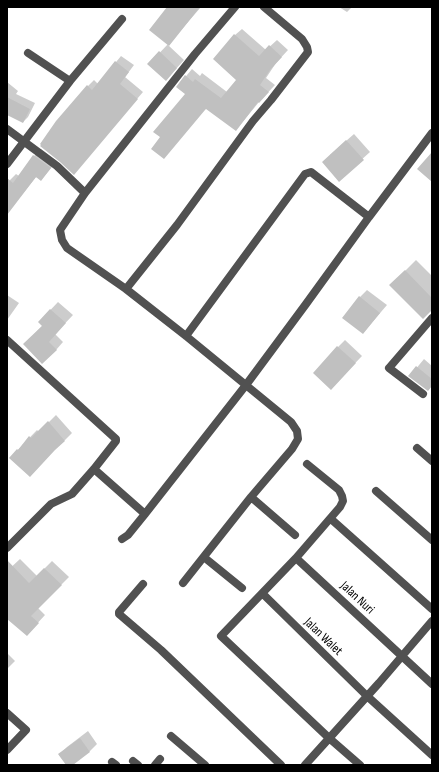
<!DOCTYPE html>
<html>
<head>
<meta charset="utf-8">
<style>
	body { margin:0 }
	#map { position:relative; width:439px; height:772px; overflow:hidden; background:#fff; font-family:"Sofia Sans Condensed",sans-serif }
	canvas { display:block }
	.frame { position:absolute; inset:0; border:8px solid #000; pointer-events:none }
</style>
</head>
<body>
<div id="map">
<canvas width="439" height="772"></canvas>
<div class="frame"></div>
</div>
<script>
const g = document.querySelector('canvas').getContext('2d');
g.lineJoin = 'round';
function fill(path, color) {
  g.fillStyle = color;
  g.fill(path, 'evenodd');
}
function shape(rows) {
  const path = new Path2D();
  for (const r of rows) {
    path.moveTo(r[0], r[1]);
    for (let i = 2; i < r.length; i += 2) path.lineTo(r[i], r[i + 1]);
  }
  return path;
}
function strokePath(path, color, width, dash) {
  g.strokeStyle = color;
  g.lineWidth = width;
  g.lineCap = dash ? 'butt' : 'round';
  g.setLineDash(dash || []);
  g.stroke(path);
}
function drawText(font, color, halo, rows, align = 'center') {
  g.font = font + ' "Sofia Sans Condensed",sans-serif';
  g.lineWidth = 3.5;
  g.setLineDash([]);
  g.textBaseline = 'middle';
  g.strokeStyle = halo;
  g.fillStyle = color;
  for (const [text, x, y, turn = 0] of rows) {
    g.save();
    g.translate(x, y);
    g.rotate((+turn || 0) * Math.PI / 180);
    g.textAlign = isNaN(turn) ? turn : align;
    if (halo) g.strokeText(text, 0, 0);
    g.fillText(text, 0, 0);
    g.restore();
  }
}
fill(shape([
	[169,7,201,7,168,45,184,60,166,80,149,64,168,44],
	[339,7,352,7,347,12],
	[242,29,266,50,277,40,288,50,276,63,266,78,275,85,259,102,236,130,206,108,161,136,186,94,177,87,192,69,200,76,202,73,227,92,238,80,235,35],
	[121,56,134,65,125,77,143,92,74,173,88,86,94,80,98,84],
	[7,82,18,91,16,94,35,103,28,117,23,122,7,110],
	[354,134,370,152,339,180,330,155],
	[41,149,57,161,41,180,36,177,7,213,7,183,16,174,19,176,34,156],
	[416,260,432,276,432,309,391,285],
	[367,290,387,305,363,333,360,297],
	[7,295,19,303,7,320],
	[58,302,73,315,55,334,63,342,56,350,25,344,43,325,39,322],
	[345,340,362,356,338,381,338,347],
	[424,359,432,366,432,386,410,376],
	[56,415,72,433,65,440,57,446,10,458,37,430,39,432],
	[20,559,37,576,52,561,69,577,38,608,45,615,34,627,7,617,7,571],
	[7,653,15,661,7,669],
	[88,731,97,744,90,751,71,765,67,765,59,755,67,747]
]), '#0003');
fill(shape([
	[167,7,200,7,169,46,149,30],
	[234,34,259,56,269,45,282,57,270,70,260,85,269,92,259,103,258,102,236,131,206,109,205,110,164,159,151,149,160,137,153,132,185,94,176,87,185,75,193,82,195,79,221,98,236,80,213,59],
	[159,51,177,68,166,81,147,64],
	[115,61,129,72,120,84,138,99,74,175,60,162,40,146,41,145,40,144,56,121,87,85,92,90],
	[7,97,30,109,23,123,7,115],
	[346,140,364,160,339,182,322,162],
	[432,152,432,182,417,169],
	[33,155,51,168,41,181,36,177,7,215,7,178,13,183],
	[405,270,432,298,432,310,423,319,389,285],
	[359,296,380,313,363,334,342,318],
	[50,309,66,323,49,342,57,350,42,364,23,344,42,326,38,322],
	[337,346,356,363,331,390,313,373],
	[416,366,432,379,432,386,428,391,408,376],
	[48,421,65,441,55,450,30,477,9,458,17,449,18,450,29,436,31,438],
	[7,560,29,583,44,568,62,585,31,616,39,623,27,636,7,619],
	[80,738,90,752,73,765,66,765,58,754]
]), '#c0c0c0');
strokePath(shape([
	[28,53,70,81],
	[7,129,57,166,85,193],
	[7,164,70,81,122,19],
	[369,217,432,133],
	[126,289,177,225,253,121,271,100,308,52,307,47,302,39,264,7],
	[7,340,116,439,116,441,94,469,72,494,51,504,7,548],
	[423,394,389,368,432,318],
	[417,448,432,461],
	[307,464,339,490,342,496,343,501,340,507,296,558,221,636,329,738,360,765],
	[94,469,145,514],
	[376,491,432,540],
	[251,497,295,535],
	[331,519,432,609],
	[122,539,128,535,145,514,246,385,306,304,369,217,311,172,305,174,186,336],
	[205,558,242,588],
	[296,558,432,684],
	[183,583,251,497,292,449,298,439,297,431,291,422,186,336,126,289,67,248,62,240,60,230,85,193,195,54,235,7],
	[143,584,119,612,119,614,161,650,281,765],
	[263,594,367,696,432,755],
	[7,713,26,730,7,750],
	[171,736,205,765],
	[133,761,138,765],
	[112,762,116,765],
	[155,765,160,759],
	[305,765,379,683,432,621]
]), '#515151', 8);
drawText('13px', '#000', '#fff', [
	["Jalan Nuri",357,598,43],
	["Jalan Walet",323,637,44]
]);
</script>
</body>
</html>
